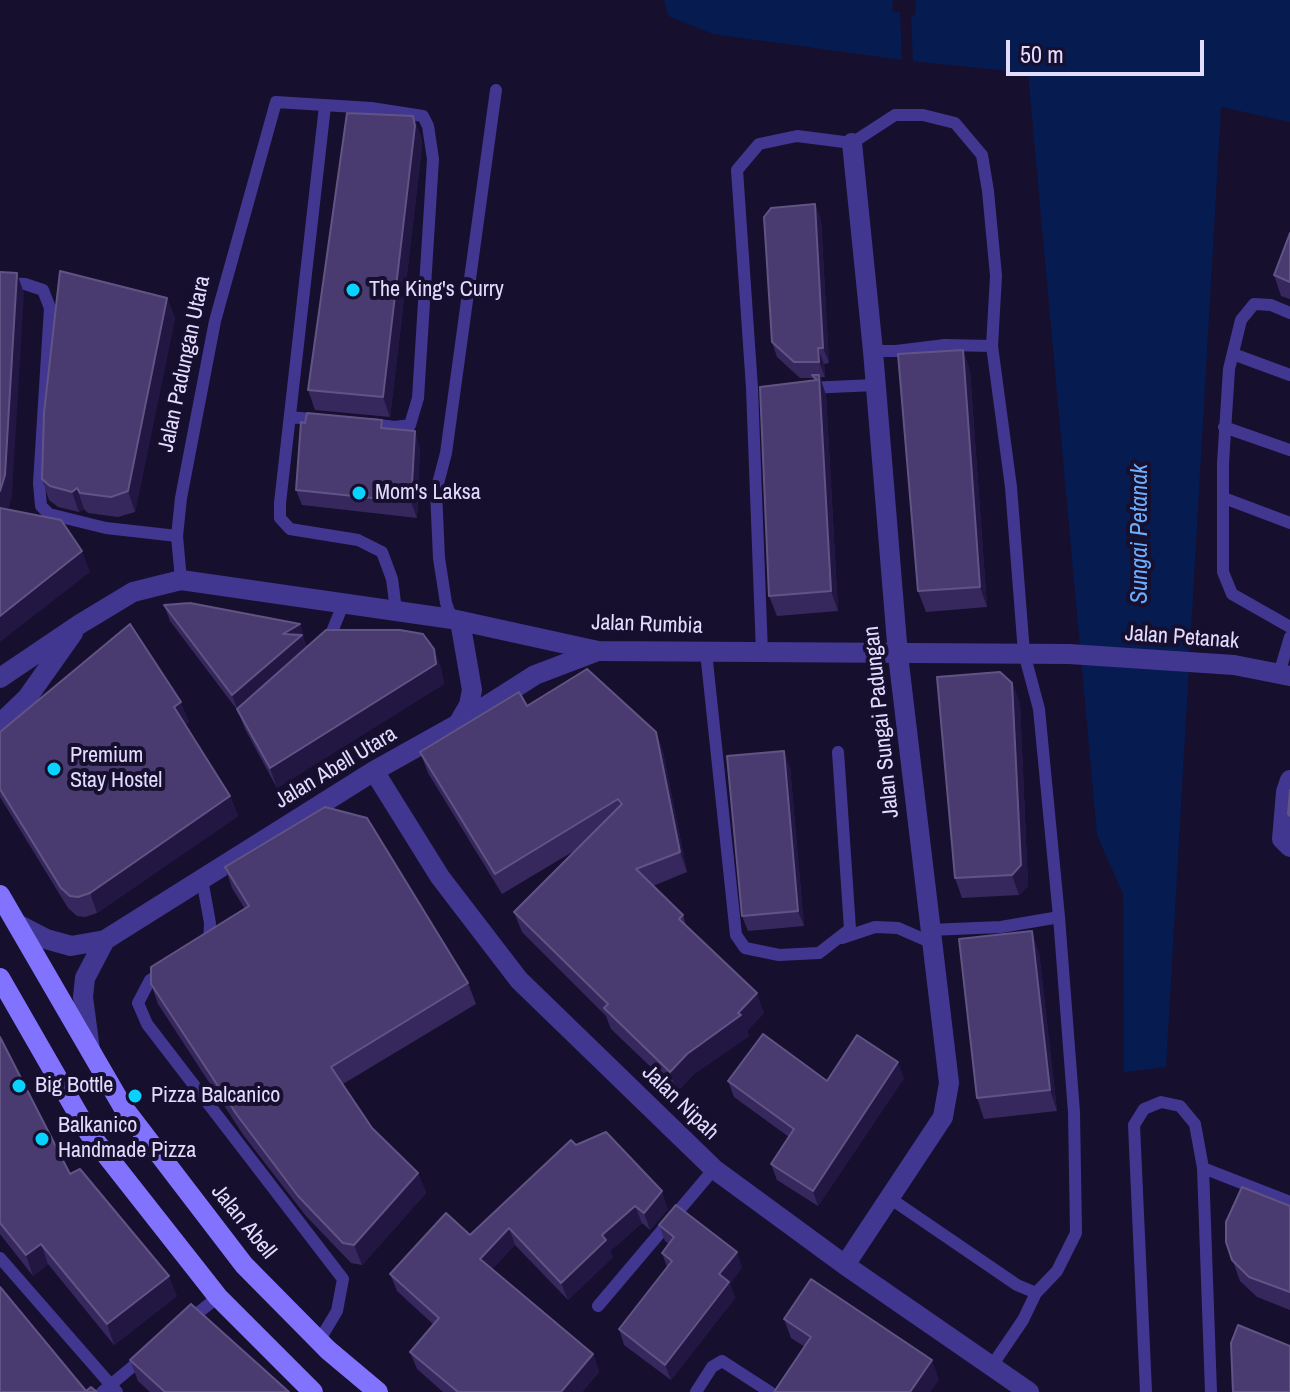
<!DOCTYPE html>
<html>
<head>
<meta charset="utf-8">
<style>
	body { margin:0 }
	#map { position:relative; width:1290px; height:1392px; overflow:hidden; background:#170f2e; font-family:"Archivo Narrow",sans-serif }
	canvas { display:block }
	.scale { position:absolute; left:1006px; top:40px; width:198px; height:36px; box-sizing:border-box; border:4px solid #e3dcff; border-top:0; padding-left:10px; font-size:24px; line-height:28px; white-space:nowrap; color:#e3dcff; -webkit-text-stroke:6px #170f2e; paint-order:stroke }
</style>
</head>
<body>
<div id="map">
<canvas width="1290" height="1392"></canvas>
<div class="scale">50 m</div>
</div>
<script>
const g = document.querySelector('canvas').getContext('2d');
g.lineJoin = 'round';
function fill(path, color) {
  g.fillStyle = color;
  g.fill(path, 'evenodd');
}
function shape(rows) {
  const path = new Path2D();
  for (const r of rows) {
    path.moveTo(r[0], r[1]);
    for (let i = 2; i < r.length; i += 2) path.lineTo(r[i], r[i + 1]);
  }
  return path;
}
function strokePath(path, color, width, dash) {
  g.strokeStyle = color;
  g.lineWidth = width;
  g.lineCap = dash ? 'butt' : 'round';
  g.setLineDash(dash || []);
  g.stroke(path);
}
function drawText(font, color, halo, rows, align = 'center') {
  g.font = font + ' "Archivo Narrow",sans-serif';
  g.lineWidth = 8;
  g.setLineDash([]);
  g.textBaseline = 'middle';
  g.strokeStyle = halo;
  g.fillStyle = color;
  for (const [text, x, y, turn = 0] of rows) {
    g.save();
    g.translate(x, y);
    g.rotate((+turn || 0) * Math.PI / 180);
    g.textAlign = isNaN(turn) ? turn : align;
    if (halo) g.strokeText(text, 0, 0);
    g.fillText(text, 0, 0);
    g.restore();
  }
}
fill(shape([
	[664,0,1290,0,1290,122,1221,107,1166,1067,1124,1072,1123,894,1097,835,1028,73,902,60,713,34,668,16]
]), '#061b50');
fill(shape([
	[893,0,916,0,915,15,911,16,913,61,902,60,900,12,892,11]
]), '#170f2e');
strokePath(shape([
	[325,106,280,503,280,518,290,529,358,540,382,552,392,579,396,610],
	[0,283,25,284,43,290,50,308,39,483,41,506,49,514,106,528,177,536],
	[1290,313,1271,305,1254,304,1241,320,1229,369,1223,463,1223,572,1232,594,1290,627],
	[873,351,896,351,945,345,992,346],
	[1233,354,1290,375],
	[807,388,876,385],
	[290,417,321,420],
	[1224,427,1290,450],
	[1224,498,1290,523],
	[181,580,177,536,181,498,215,321,276,102,371,108,423,116,428,126,433,159,418,398,410,425,395,427,371,424],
	[452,619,446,603,439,558,436,491,446,453,496,90],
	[327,644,344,602],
	[706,652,736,935,745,948,779,955,819,953,850,929,838,752],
	[762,653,752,388,737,170,759,144,797,136,852,143,895,115,923,115,955,123,982,155,988,191,996,276,992,346,1011,487,1024,653,1039,709,1059,917,1074,1112,1076,1233,1057,1271,1036,1293,1017,1285,891,1199],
	[1279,674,1290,637],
	[202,879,210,923,209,945],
	[929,930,1001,927,1059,917],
	[842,938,875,927,898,928,930,942],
	[163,972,150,980,138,1003,147,1024,343,1279,337,1311,319,1341],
	[1203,1168,1290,1202],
	[0,1258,117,1392],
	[598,1306,714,1169],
	[189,1320,218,1297],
	[991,1367,1023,1320,1036,1293],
	[102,1392,144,1357],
	[696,1392,712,1367,722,1361,770,1392],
	[1146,1392,1134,1125,1144,1109,1161,1102,1180,1106,1195,1124,1203,1168,1211,1392]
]), '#423790', 12);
strokePath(shape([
	[458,724,469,705,472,690,460,621],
	[374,771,440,877,519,980,714,1169,845,1265,1029,1392],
	[1290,780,1286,792,1282,839,1290,847],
	[19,925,46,939,71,946,105,940,374,771,458,724,535,675,598,651],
	[90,1050,83,997,85,978,105,940],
	[845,1265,943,1117,949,1083,898,655,873,351,852,143]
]), '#423790', 20);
strokePath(shape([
	[0,678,80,624,133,592,181,580,452,619,598,651,1069,654,1234,665,1290,676],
	[0,724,27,698,73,633]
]), '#423790', 20);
strokePath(shape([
	[0,895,123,1107,244,1265,328,1350,378,1392],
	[0,978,89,1133,218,1297,313,1392]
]), '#8273ff', 20);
fill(shape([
	[413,116,421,137,422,147,390,417,315,410,308,390],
	[815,204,821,220,829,363,824,364,825,377,820,377,826,395,838,611,777,616,769,596,814,380,813,378,800,378,777,357,772,342],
	[1290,233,1290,299,1281,296,1274,275],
	[167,298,175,318,135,512,118,517,88,513,84,509,79,512,58,507,49,500,42,479],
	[963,350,970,371,987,607,926,612,918,591],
	[386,429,420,447,417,518,302,505,296,490],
	[164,605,300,624,306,647,434,649,441,669,444,684,277,788,245,729,238,711,170,621],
	[1012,683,1020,704,1028,886,1019,895,962,898,955,878],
	[527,706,656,732,663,752,687,872,653,886,683,915,686,925,764,1013,747,1031,749,1036,694,1074,677,1092,611,1029,606,1016,522,932,514,912,579,848,502,894,428,773,420,752],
	[189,722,185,725,230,796,238,816,97,913,85,917,77,916,68,908,0,797,0,732],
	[790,767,804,926,748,931,742,916],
	[225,867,468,983,476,1004,343,1084,372,1128,418,1173,426,1193,362,1265,351,1263,306,1216,244,1136,158,1004,151,984,245,909,232,888],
	[1039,952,1057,1111,984,1119,977,1098],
	[0,1037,70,1174,177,1296,114,1345,48,1264,33,1276,0,1234],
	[904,1078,818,1206,777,1180,771,1164,789,1137,734,1097,728,1081,827,1081],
	[576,1145,668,1209,650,1230,642,1223,610,1251,613,1257,568,1300,515,1245,492,1269,593,1354,599,1372,582,1392,443,1392,417,1369,410,1352,434,1325,397,1291,390,1274,470,1235],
	[1290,1206,1290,1310,1257,1297,1240,1281,1226,1242],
	[659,1225,742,1267,730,1284,735,1298,671,1380,624,1345,619,1329,667,1267,662,1253,669,1244,665,1241],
	[784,1319,939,1379,930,1392,774,1392,805,1347,791,1338],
	[130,1360,289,1392,150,1392,138,1381]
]), '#36285d');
fill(shape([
	[413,116,421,137,422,147,390,417,383,397],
	[815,204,821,220,829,363,823,348],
	[17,273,24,293,12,496,3,528,0,520,0,491],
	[167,298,175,318,135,512,128,491],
	[818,348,824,364,825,377,819,362],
	[963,350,970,371,987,607,980,587],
	[819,375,826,395,838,611,831,591],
	[415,431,420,447,417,518,411,502],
	[77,488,84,509,79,512,72,492],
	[82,551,90,572,0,642,0,616],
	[300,624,308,650,238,711,232,695,283,634],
	[434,649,441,669,444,684,277,788,270,768],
	[1012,683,1020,704,1028,886,1019,895,1012,875],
	[181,702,189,722,182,727,174,707],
	[656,732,663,752,687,872,680,852],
	[784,751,790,767,804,926,798,911],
	[230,796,238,816,97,913,90,893],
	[1032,931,1039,952,1057,1111,1050,1090],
	[757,993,764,1013,747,1031,749,1036,694,1074,677,1092,670,1072,687,1054,738,1013],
	[898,1062,904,1078,818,1206,813,1191],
	[418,1173,426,1193,362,1265,354,1245],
	[662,1191,668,1209,650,1230,644,1213],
	[635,1206,642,1223,610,1251,613,1257,568,1300,561,1283,602,1235],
	[509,1228,515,1245,486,1276,480,1259],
	[41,1244,48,1264,33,1276,26,1255],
	[737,1252,742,1267,730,1284,735,1298,671,1380,665,1365,719,1274],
	[169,1276,177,1296,114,1345,107,1324],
	[593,1354,599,1372,582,1392,561,1392],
	[932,1360,939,1379,930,1392,910,1392]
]), '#221643');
const building = shape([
	[347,113,413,116,415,126,383,397,308,390,347,113],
	[815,204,823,348,818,348,819,362,794,362,772,342,764,217,771,208,815,204],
	[1290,233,1290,282,1274,275,1290,233],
	[60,271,167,298,128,491,111,497,80,493,77,488,72,492,50,486,42,479,44,413,60,271],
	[0,272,17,273,5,475,0,491,0,272],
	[963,350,980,587,918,591,898,354,963,350],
	[812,375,819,375,831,591,769,596,760,387,817,380,812,375],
	[307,413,382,420,381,428,415,431,411,502,296,490,301,422,305,423,307,413],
	[0,508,61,520,82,551,0,616,0,508],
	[190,603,300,624,283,634,302,635,232,695,164,605,190,603],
	[130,624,181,702,174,707,230,796,90,893,78,897,70,896,61,888,0,789,0,732,130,624],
	[326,630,400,630,423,634,434,649,436,664,270,768,237,709,326,630],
	[587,669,656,732,680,852,636,869,683,915,679,919,757,993,738,1013,741,1015,687,1054,670,1072,604,1008,608,1004,514,912,622,804,618,799,495,874,420,752,519,692,527,706,587,669],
	[1000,672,1012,683,1021,865,1012,875,955,878,937,677,1000,672],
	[784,751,798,911,742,916,727,756,784,751],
	[1290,790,1290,816,1288,814,1290,790],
	[325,807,367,818,468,983,331,1067,372,1128,418,1173,354,1245,343,1243,298,1196,237,1115,151,984,151,967,249,906,225,867,325,807],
	[1032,931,1050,1090,977,1098,959,939,1032,931],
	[763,1034,827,1081,857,1035,898,1062,813,1191,771,1164,794,1129,728,1081,763,1034],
	[0,1037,70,1174,80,1169,169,1276,107,1324,41,1244,26,1255,0,1223,0,1037],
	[606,1132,662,1191,644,1213,635,1206,602,1235,606,1240,561,1283,509,1228,480,1259,593,1354,561,1392,458,1392,410,1352,439,1318,390,1274,446,1213,470,1235,571,1140,576,1145,606,1132],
	[1242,1187,1290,1206,1290,1292,1249,1277,1232,1260,1226,1242,1226,1222,1242,1187],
	[676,1205,737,1252,719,1274,729,1282,665,1365,619,1329,672,1261,662,1253,674,1237,659,1225,676,1205],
	[811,1279,932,1360,910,1392,774,1392,811,1337,784,1319,811,1279],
	[0,1287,86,1391,91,1387,97,1392,0,1392,0,1287],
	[191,1304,289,1392,165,1392,130,1360,191,1304],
	[1238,1325,1290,1346,1290,1392,1233,1392,1231,1343,1238,1325]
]);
fill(building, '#493b6f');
strokePath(building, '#615485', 2);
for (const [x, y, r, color] of [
	[353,290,8,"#08d2ff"],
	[359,493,8,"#08d2ff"],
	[54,769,8,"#08d2ff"],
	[19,1086,8,"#08d2ff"],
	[135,1096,8,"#08d2ff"],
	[42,1139,8,"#08d2ff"]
]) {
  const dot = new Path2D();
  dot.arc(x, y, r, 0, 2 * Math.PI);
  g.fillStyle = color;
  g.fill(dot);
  strokePath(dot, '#170f2e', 3);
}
drawText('22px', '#e3dcff', '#170f2e', [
	["The King's Curry",369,290],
	["Mom's Laksa",375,493],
	["Premium",70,756],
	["Stay Hostel",70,781],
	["Big Bottle",35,1086],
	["Pizza Balcanico",151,1096],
	["Balkanico",58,1126],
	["Handmade Pizza",58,1151]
], 'left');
drawText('22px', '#e3dcff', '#170f2e', [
	["Jalan Padungan Utara",185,364,-78],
	["Jalan Rumbia",647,625,2],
	["Jalan Petanak",1182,638,4],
	["Jalan Sungai Padungan",882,722,-96],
	["Jalan Abell Utara",336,768,-31],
	["Jalan Nipah",680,1103,44],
	["Jalan Abell",243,1222,51]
]);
drawText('italic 24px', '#6aaeff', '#170f2e', [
	["Sungai Petanak",1141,534,-90]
]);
</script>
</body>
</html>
